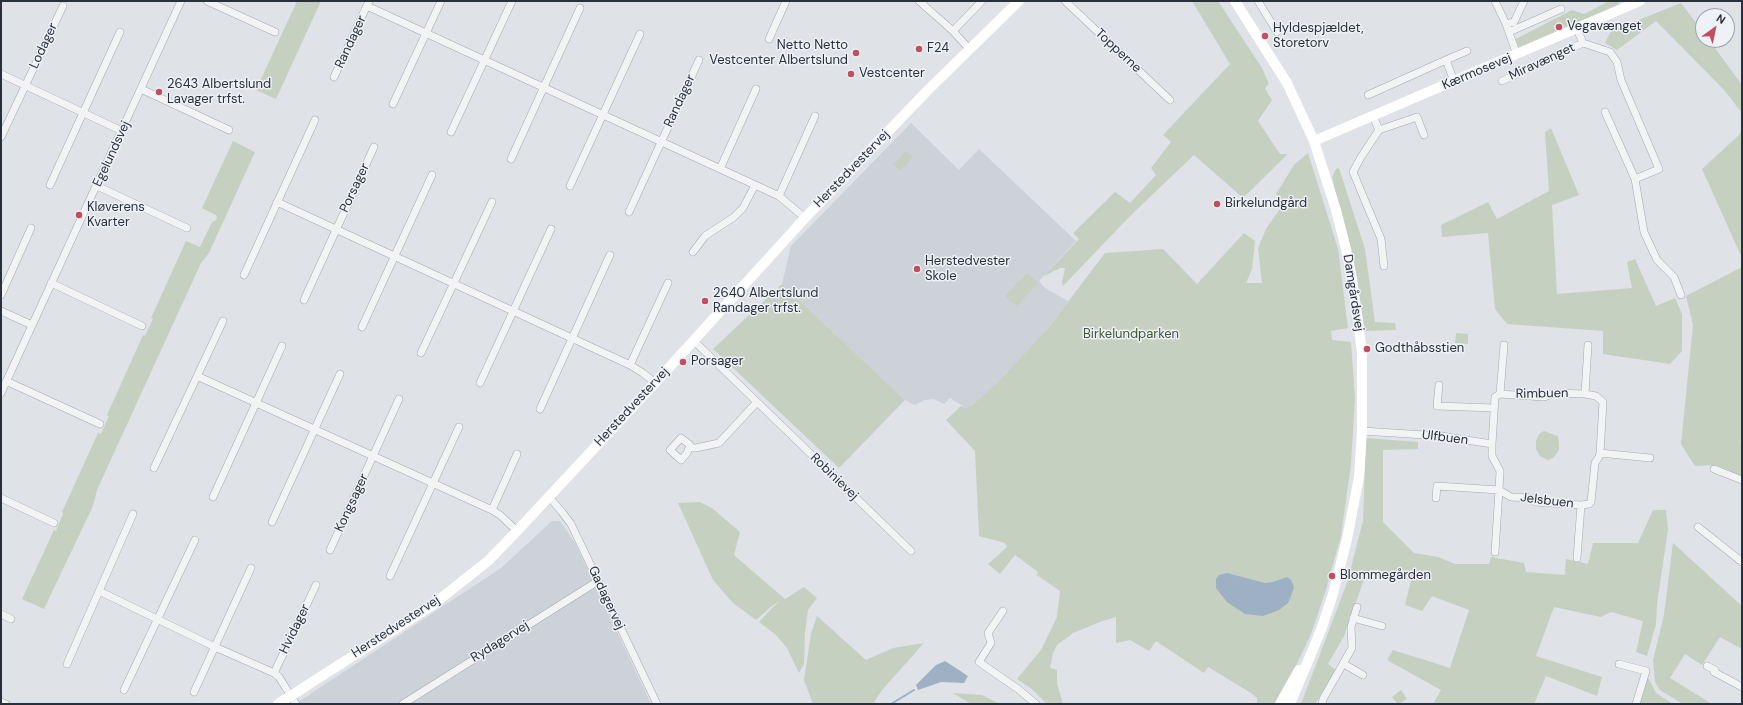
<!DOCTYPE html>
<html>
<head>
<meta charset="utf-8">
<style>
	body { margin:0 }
	#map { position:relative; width:1743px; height:705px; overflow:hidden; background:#dfe2e7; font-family:"DM Sans",sans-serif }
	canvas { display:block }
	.frame { position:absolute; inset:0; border:2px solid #29303c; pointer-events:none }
	.north { position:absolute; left:1695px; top:8px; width:40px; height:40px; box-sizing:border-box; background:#eef1f5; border:1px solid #9fa4ab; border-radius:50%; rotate:33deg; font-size:11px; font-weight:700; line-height:16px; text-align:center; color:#29303c }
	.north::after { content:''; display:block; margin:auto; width:14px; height:18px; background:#c24e60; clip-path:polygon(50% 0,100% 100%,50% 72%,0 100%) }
</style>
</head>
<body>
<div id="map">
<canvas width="1743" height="705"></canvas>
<div class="frame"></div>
<div class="north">N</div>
</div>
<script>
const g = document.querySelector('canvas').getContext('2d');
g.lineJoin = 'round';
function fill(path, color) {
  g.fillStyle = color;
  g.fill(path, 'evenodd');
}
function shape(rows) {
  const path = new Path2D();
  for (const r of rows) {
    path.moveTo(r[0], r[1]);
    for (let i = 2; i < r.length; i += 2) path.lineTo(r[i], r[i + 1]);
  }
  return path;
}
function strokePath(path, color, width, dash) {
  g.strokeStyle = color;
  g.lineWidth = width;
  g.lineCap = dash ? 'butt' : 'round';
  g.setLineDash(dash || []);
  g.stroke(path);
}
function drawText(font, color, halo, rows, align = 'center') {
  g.font = font + ' "DM Sans",sans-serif';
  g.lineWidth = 3;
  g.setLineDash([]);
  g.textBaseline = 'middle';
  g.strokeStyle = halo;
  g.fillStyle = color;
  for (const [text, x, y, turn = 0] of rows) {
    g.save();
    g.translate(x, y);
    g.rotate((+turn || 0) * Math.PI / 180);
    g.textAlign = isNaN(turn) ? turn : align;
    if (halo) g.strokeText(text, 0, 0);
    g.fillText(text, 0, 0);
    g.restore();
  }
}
fill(shape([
	[911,123,959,170,979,149,1076,241,1039,281,1045,288,1068,301,1048,328,997,383,971,406,966,408,950,398,944,404,934,399,924,400,915,405,905,400,782,284,791,246],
	[552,521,560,521,575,543,651,704,295,704,501,568]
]), '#cdd1d8');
fill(shape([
	[297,1,321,1,276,99,256,90],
	[1192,1,1218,1,1262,68,1269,84,1265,88,1272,100,1258,121,1280,154,1288,154,1243,198,1194,155,1131,215,1063,286,1062,282,1065,268,1060,268,1044,276,1079,239,1073,233,1115,192,1130,203,1156,175,1151,168,1171,142,1163,135,1230,64],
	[1609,1,1618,1,1621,7,1519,48,1516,39,1572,10,1584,14],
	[1681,3,1703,32,1703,40,1709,40,1742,85,1742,113,1725,91,1656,21,1617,50,1605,43,1611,31],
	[1551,128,1579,195,1552,205,1557,294,1632,288,1627,262,1635,259,1656,306,1675,298,1682,314,1682,351,1670,364,1603,354,1603,331,1507,324,1495,309,1488,233,1442,237,1441,225,1488,202,1497,219,1549,191,1545,132],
	[1742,129,1742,258,1702,169,1739,135],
	[233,141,255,152,209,253,201,263,97,490,93,506,44,609,22,599,54,530,56,531,63,514,62,512,98,433,101,434,109,416,107,415,143,335,145,336,153,319,151,318,186,241,200,247,212,222,215,221,217,218,216,215,202,208],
	[906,151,913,157,900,171,894,165],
	[1308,153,1338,249,1348,328,1331,331,1332,340,1351,342,1355,398,1351,464,1341,536,1325,593,1311,634,1285,689,1276,704,1257,704,1257,698,1251,693,1208,667,1204,673,1156,641,1149,651,1130,640,1116,643,1116,617,1100,622,1073,633,1057,645,1053,653,1050,668,1057,670,1057,684,1063,704,1047,704,1032,689,1017,679,1041,650,1057,617,1060,591,1037,575,1038,572,1015,555,1000,574,988,564,1007,547,1005,543,979,536,975,451,946,420,961,406,966,408,971,406,997,383,1048,328,1105,253,1163,249,1197,284,1244,233,1255,241,1252,269,1246,283,1262,283,1258,248,1266,229,1284,203,1276,194,1294,165],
	[1339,168,1365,249,1375,322,1395,323,1396,330,1365,331,1355,272,1332,177,1336,169],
	[1742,267,1742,440,1740,442,1742,444,1742,476,1716,465,1695,466,1681,444,1693,325,1686,296],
	[1027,273,1038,283,1017,306,1005,296],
	[782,284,905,400,839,468,713,349],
	[1456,333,1468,334,1468,344,1455,343],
	[1544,431,1558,436,1559,443,1559,450,1554,457,1548,460,1540,456,1536,449,1536,441,1539,434],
	[1366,438,1418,442,1418,449,1383,450,1383,522,1414,553,1438,557,1455,564,1489,564,1491,557,1524,563,1526,572,1565,575,1566,559,1588,564,1593,543,1638,543,1653,510,1666,510,1668,529,1657,604,1656,624,1647,656,1636,652,1643,621,1611,612,1601,617,1554,607,1536,656,1602,677,1597,696,1546,676,1534,704,1433,704,1441,690,1387,660,1393,650,1450,668,1469,610,1432,596,1422,611,1405,605,1412,576,1377,570,1367,571,1344,636,1328,664,1336,670,1315,704,1301,704,1347,583,1363,521],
	[700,502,712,508,740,532,734,555,785,599,804,587,817,598,808,610,805,633,804,664,799,673,787,648,776,635,759,622,774,606,781,601,773,605,756,620,733,603,713,580,678,503],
	[1673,543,1742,606,1742,649,1720,637,1702,665,1685,654,1670,678,1712,704,1683,704,1660,690,1655,682,1653,660,1664,615],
	[817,616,866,660,893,648,924,643,882,690,873,704,813,704,804,680,811,634],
	[1645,678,1649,679,1656,693,1673,704,1635,704],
	[1401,690,1407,699,1398,704,1392,697],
	[953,693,982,695,1000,704,971,704]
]), '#c5d0c1');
fill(shape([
	[1227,573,1265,583,1273,582,1287,577,1291,580,1294,587,1291,596,1288,603,1279,610,1263,616,1245,614,1227,602,1216,588,1216,579,1219,575],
	[945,661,968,676,964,683,941,682,918,690,916,685,936,665]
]), '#9db0c4');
strokePath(shape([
	[891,704,914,690]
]), '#9db0c4', 2);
const street = shape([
	[207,1,275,32],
	[919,1,953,31,970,50],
	[1065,1,1170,100],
	[1258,1,1277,32],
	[1495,1,1506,24],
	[367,6,779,196,805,218],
	[1577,29,1583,43,1610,52,1617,62,1621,80,1659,169,1635,179],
	[953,31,982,1],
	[1509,32,1561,9],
	[769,39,786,1],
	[1517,55,1506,24,1514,22,1524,1],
	[1446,60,1467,51],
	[1,74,122,131],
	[334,77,369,1],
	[1502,81,1583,43],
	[141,89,229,130],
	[1368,95,1446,60,1454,81],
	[393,104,441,1],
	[1605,112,1635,179,1644,232,1657,260,1674,277,1681,295],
	[1373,116,1379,130,1361,157,1353,172,1381,239,1384,266],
	[1379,130,1417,117,1424,135],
	[451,132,512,1],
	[1,137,63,6],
	[511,159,580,8],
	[720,169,756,89],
	[50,185,120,32],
	[97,186,187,228],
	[570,186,640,34],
	[779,196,815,116],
	[277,202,630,365,643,373,655,383],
	[629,212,699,60],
	[693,252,705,236,734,217,743,208,755,185],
	[244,275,315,120],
	[51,283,142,326],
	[1,295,31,228],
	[304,300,374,147],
	[1,311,32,325],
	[362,327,432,175],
	[693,340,911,551],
	[1504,345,1500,394,1544,397,1553,393,1585,394],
	[1588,345,1585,394,1596,396,1603,402,1600,453],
	[421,353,492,202],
	[630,365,668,283],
	[197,376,492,510,500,515,517,531],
	[6,381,100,424],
	[480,383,551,229],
	[1439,385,1437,406,1494,408],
	[1,393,181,1],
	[540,409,610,255],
	[1362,431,1441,436,1492,444],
	[689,448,687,453,681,460,670,450,681,438,690,445,689,448,696,448,719,443,757,402],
	[154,468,223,321],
	[1714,469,1742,480],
	[213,497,282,346],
	[549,497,562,512,571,524,657,704],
	[1,498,54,523],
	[1436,498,1437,486,1499,490,1500,471,1492,456,1492,444,1495,397,1500,394],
	[1581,505,1589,504,1591,502,1595,463,1599,457,1600,453,1650,458],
	[492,510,517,454],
	[272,522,340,374],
	[1698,527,1742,562],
	[330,550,399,399],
	[1495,552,1499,490,1511,497,1531,498,1535,502,1581,505,1577,558],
	[390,576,459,427],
	[99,591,215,647,274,673,279,677,296,704],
	[1003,611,988,633,991,643,979,662,1018,689,1036,704],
	[1,614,11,619],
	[1353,618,1382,626],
	[67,664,133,514],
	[1344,664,1363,675],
	[1619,664,1646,671,1636,704],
	[1707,666,1715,670,1714,672,1742,687],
	[274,673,316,585],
	[124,690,195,540],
	[194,692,251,568],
	[1,702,6,704],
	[403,704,598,581],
	[1322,704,1323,699,1352,648,1351,627,1357,607]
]);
strokePath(street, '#a5a9b0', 8);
strokePath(street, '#f1f3f5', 7);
strokePath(shape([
	[1235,1,1287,83,1314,141,1336,210,1346,249,1352,278,1362,352,1362,431,1359,477,1347,539,1333,594,1321,630,1290,704],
	[1314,141,1640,1],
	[278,704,431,606,488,561,517,531,655,383,805,218,928,90,1019,1],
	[1280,704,1299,670]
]), '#fff', 10);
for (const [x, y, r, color] of [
	[1559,27,4,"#c24e60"],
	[1265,36,4,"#c24e60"],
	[919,49,4,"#c24e60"],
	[856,53,4,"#c24e60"],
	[851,74,4,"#c24e60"],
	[159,92,4,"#c24e60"],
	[1217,204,4,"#c24e60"],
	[79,215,4,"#c24e60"],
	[917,269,4,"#c24e60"],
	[705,301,4,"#c24e60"],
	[1367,349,4,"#c24e60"],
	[683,362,4,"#c24e60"],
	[1332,576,4,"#c24e60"]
]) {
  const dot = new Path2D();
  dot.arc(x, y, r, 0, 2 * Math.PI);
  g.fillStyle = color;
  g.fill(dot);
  strokePath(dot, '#eef1f5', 1.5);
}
drawText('13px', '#29303c', '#eef1f5', [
	["Vegavænget",1567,27],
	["Hyldespjældet,",1273,29],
	["Storetorv",1273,44],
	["Netto Netto",848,46,"right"],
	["Vestcenter Albertslund",848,61,"right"],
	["F24",927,49],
	["Vestcenter",859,74],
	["2643 Albertslund",167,85],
	["Lavager trfst.",167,100],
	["Birkelundgård",1225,204],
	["Kløverens",87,208],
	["Kvarter",87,223],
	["Herstedvester",925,262],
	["Skole",925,277],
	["2640 Albertslund",713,294],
	["Randager trfst.",713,309],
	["Godthåbsstien",1375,349],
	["Porsager",691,362],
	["Blommegården",1340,576]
], 'left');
drawText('13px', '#29303c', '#eef1f5', [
	["Randager",351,42,-65],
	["Lodager",44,46,-65],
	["Topperne",1118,51,43],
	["Miravænget",1542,62,-25],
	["Kærmosevej",1477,72,-23],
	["Randager",680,101,-65],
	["Egelundsvej",112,154,-65],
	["Herstedvestervej",852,169,-46],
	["Porsager",355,188,-65],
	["Damgårdsvej",1353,293,81],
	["Rimbuen",1542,394,-1],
	["Herstedvestervej",632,407,-47],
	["Ulfbuen",1445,438,7],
	["Robinievej",834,477,44],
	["Jelsbuen",1547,501,7],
	["Kongsager",352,503,-65],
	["Gadagervej",606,598,65],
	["Herstedvestervej",396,627,-33],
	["Hvidager",295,629,-64],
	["Rydagervej",500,642,-32]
]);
drawText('13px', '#3e5738', '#eef1f5', [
	["Birkelundparken",1131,335]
]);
</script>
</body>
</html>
